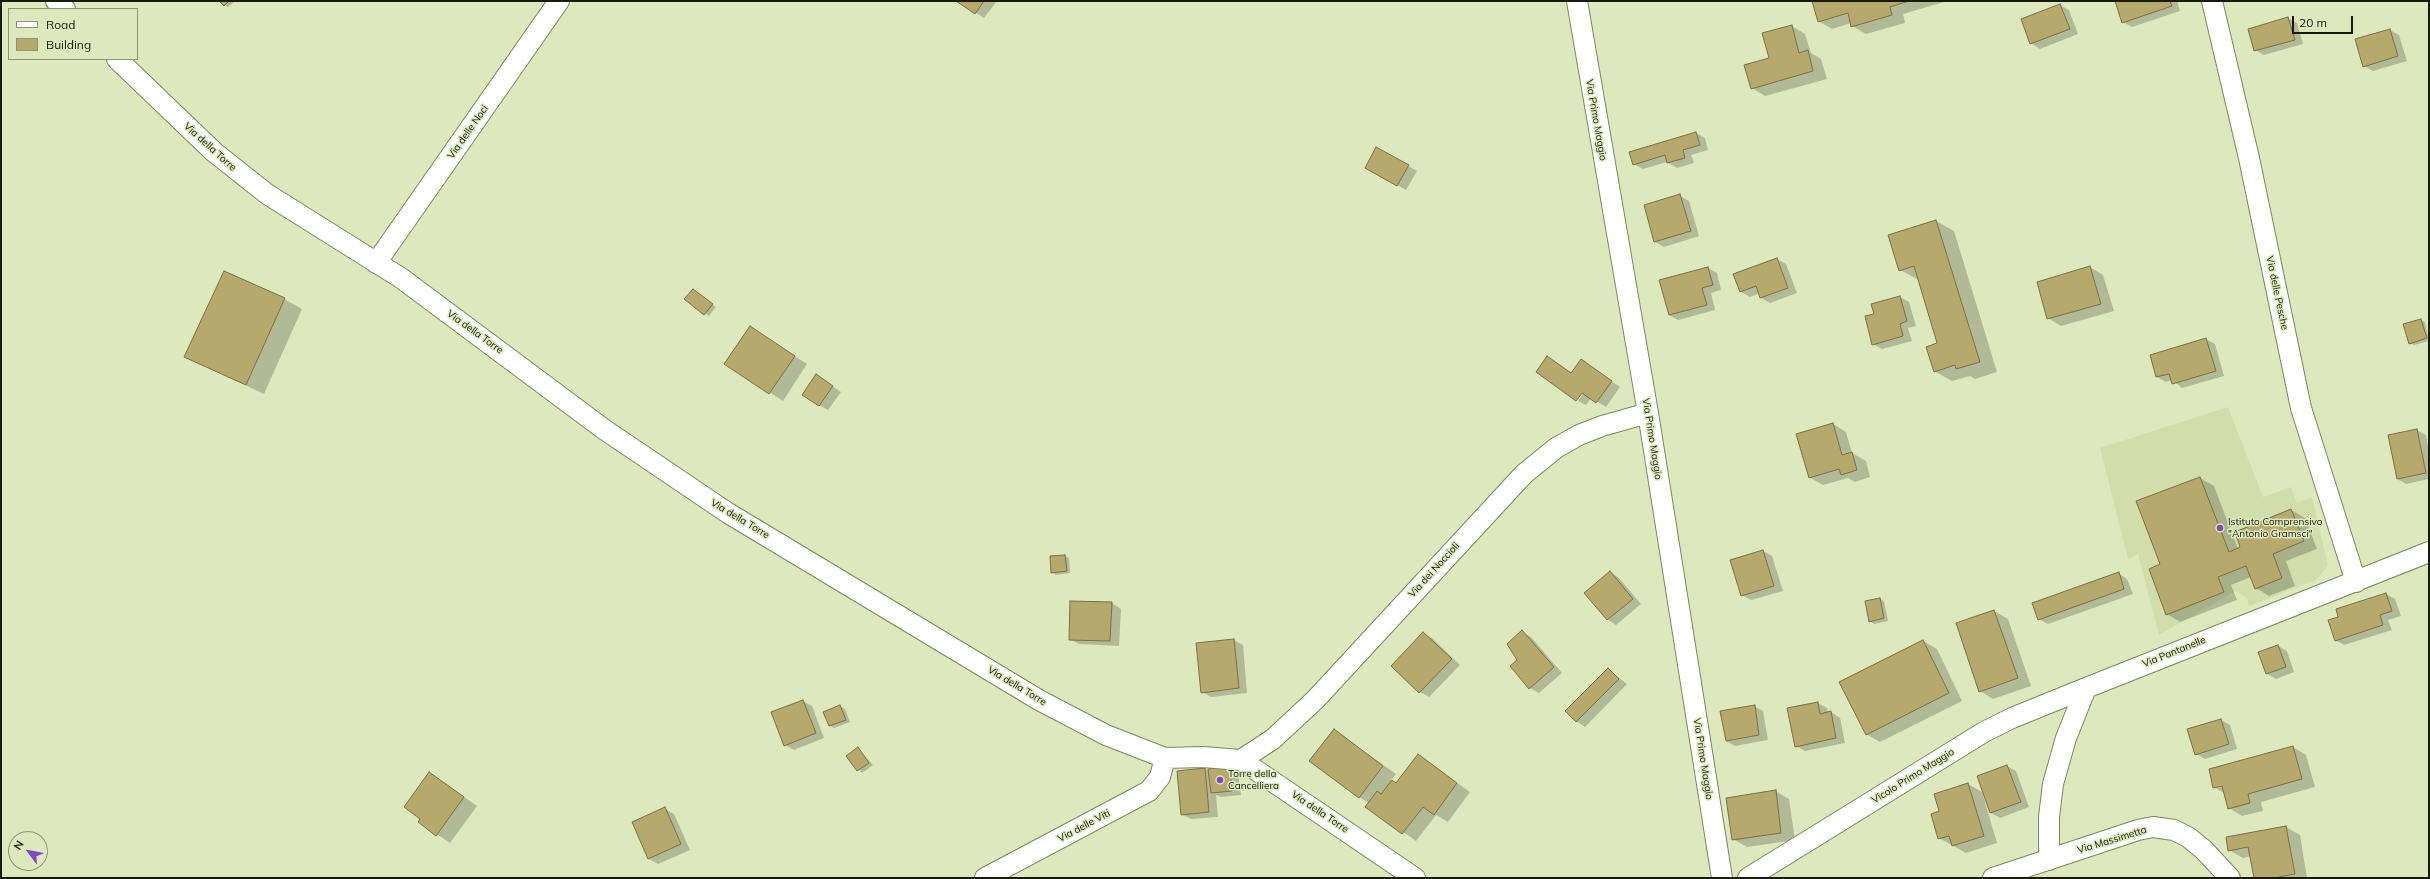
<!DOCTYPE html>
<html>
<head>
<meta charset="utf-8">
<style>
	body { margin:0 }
	#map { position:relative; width:2430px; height:879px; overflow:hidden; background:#dee8bd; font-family:Mulish,sans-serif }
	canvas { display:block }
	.frame { position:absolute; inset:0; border:2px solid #181b0c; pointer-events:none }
	.legend { position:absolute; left:8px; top:8px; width:130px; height:52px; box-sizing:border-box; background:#dee8bd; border:1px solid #8f9676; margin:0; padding:5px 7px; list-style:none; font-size:12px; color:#181b0c }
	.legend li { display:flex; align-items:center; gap:8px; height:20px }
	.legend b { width:20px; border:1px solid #8f9676 }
	.north { position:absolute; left:8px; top:831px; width:40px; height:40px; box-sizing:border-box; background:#dee8bd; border:1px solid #8f9676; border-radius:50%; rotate:302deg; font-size:11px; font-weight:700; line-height:16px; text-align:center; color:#181b0c }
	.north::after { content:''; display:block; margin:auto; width:14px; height:18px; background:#7a4cc4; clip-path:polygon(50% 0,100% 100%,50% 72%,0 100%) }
	.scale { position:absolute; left:2292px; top:16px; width:61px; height:18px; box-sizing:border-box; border:2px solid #181b0c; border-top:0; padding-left:5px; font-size:12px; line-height:14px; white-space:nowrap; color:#181b0c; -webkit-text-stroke:3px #dee8bd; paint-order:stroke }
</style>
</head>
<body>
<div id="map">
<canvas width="2430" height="879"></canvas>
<div class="frame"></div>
<ul class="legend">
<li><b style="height:5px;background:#fff"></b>Road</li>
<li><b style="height:11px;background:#b6a96b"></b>Building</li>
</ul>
<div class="north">N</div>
<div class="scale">20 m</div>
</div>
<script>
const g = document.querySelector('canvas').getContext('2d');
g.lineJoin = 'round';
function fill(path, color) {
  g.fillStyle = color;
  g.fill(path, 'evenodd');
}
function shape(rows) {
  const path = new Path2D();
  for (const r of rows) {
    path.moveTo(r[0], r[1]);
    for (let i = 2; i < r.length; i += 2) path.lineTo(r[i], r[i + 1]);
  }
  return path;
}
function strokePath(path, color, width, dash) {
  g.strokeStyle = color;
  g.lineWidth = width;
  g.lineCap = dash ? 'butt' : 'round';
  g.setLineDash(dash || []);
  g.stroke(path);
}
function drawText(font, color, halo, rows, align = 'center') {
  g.font = font + ' Mulish,sans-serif';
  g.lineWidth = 3;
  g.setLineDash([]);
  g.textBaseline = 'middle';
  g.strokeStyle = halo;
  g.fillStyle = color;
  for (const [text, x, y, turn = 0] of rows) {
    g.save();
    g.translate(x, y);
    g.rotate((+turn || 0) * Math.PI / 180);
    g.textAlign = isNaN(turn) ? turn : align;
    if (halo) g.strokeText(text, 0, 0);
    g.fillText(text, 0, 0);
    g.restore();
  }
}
fill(shape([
	[2228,407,2263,497,2291,487,2297,503,2312,497,2328,566,2316,580,2249,606,2247,598,2236,591,2159,635,2138,554,2128,559,2100,448]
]), '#d3ddac');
fill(shape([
	[220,1,235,1,228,7],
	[958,1,997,1,984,18],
	[1813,1,1943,1,1944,2,1903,14,1905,23,1866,34,1852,26,1851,23,1832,29,1818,21],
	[2116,1,2177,1,2180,11,2132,27,2123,22],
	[2060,5,2069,10,2078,34,2040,49,2031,43],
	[2288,18,2297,23,2303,44,2264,55,2255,50],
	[1792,26,1805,34,1811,53,1821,59,1827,79,1765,96,1752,88],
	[2390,30,2399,35,2407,61,2373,71,2364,66],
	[1696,133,1705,138,1708,150,1691,155,1694,163,1677,168,1667,162,1643,169,1634,164],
	[1377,149,1417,171,1406,190,1366,167],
	[1680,196,1689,201,1699,236,1664,247,1655,242],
	[1936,221,1954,231,1997,372,1975,379,1970,376,1952,381,1934,371,1939,344,1919,280,1900,270],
	[1777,259,1786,264,1797,293,1770,303,1761,298,1760,293,1750,297,1741,292],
	[2090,267,2103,275,2114,311,2061,326,2048,318],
	[1708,268,1717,273,1721,290,1711,293,1715,310,1678,320,1669,315],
	[697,293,716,307,709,316,686,299],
	[1900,297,1909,302,1916,326,1908,328,1912,341,1882,349,1873,344,1875,315,1872,304],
	[284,299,302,309,264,394,186,357],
	[2421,320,2425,322,2429,341,2414,345,2409,343],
	[750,327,807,364,783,401,726,364],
	[2206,339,2215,344,2224,376,2182,388,2172,380,2166,382,2157,377],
	[1547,357,1572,373,1590,366,1620,387,1606,407,1591,398,1586,405,1578,401,1586,389],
	[825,381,841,392,828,410,819,405],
	[1833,424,1846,432,1852,453,1866,461,1870,477,1855,482,1848,478,1823,485,1809,477],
	[2417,430,2426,435,2429,451,2429,479,2406,484,2397,479],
	[2200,478,2214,486,2238,549,2291,510,2305,518,2317,549,2286,561,2295,586,2269,596,2256,588,2251,577,2231,585,2237,600,2180,622,2167,614,2162,565],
	[1763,551,1772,556,1783,591,1751,600,1742,595],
	[1065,556,1069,558,1070,573,1056,575,1052,572],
	[1610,572,1619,578,1641,604,1616,625,1607,619],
	[2118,573,2127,579,2133,594,2048,624,2039,619],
	[2386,594,2395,599,2401,616,2388,620,2392,630,2344,645,2335,640,2340,617,2337,610],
	[1880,599,1884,601,1888,621,1874,624,1870,621],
	[1112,603,1121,609,1119,646,1079,644,1070,639],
	[1994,611,2008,619,2031,686,1993,699,1980,691],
	[1522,632,1531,637,1562,673,1539,693,1530,688],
	[1423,633,1432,638,1460,665,1429,697,1420,692],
	[1234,640,1243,645,1247,693,1211,697,1202,692],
	[1923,641,1937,649,1962,701,1880,742,1866,734],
	[2278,646,2287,651,2294,672,2276,679,2267,674],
	[1608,669,1627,684,1585,727,1576,721],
	[803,701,812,706,824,738,794,750,785,745],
	[1818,703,1827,708,1828,713,1831,712,1840,718,1845,743,1805,751,1796,746],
	[840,706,845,709,850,722,834,728,830,726],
	[1754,706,1763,711,1768,740,1735,746,1726,741],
	[2221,720,2230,725,2237,749,2205,759,2196,754],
	[1334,730,1396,774,1391,780,1397,784,1418,755,1470,792,1448,822,1436,815,1416,841,1367,806,1369,803,1359,797],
	[2293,747,2306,755,2315,787,2261,802,2263,811,2242,816,2229,808,2224,793,2214,787],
	[858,749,873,765,862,773,847,756],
	[2007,766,2016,771,2029,807,2000,818,1991,813],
	[1229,767,1238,773,1241,795,1221,797,1216,795,1218,817,1191,819,1182,814,1179,772,1205,769,1210,771],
	[430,773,477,806,450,843,419,822],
	[1968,784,1982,792,1997,843,1966,853,1939,838,1940,812],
	[1775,791,1789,799,1795,840,1747,847,1733,839],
	[665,809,674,814,690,850,658,864,649,859,633,823],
	[2286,827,2300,835,2307,878,2255,878,2251,856,2243,858,2229,850]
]), '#0003');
const building = shape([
	[219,1,229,1,224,6,219,1],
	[956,1,984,1,975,14,956,1],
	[1812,1,1909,1,1890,7,1892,15,1851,27,1848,13,1818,22,1812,1],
	[2115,1,2170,1,2172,6,2122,23,2115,1],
	[2060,4,2070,29,2030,44,2021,19,2060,4],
	[2288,17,2295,40,2254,51,2248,29,2288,17],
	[1792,25,1799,53,1808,50,1813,71,1751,89,1744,65,1769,58,1762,33,1792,25],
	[2390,29,2398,56,2363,67,2355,39,2390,29],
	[1696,132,1700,145,1683,150,1685,158,1667,163,1665,155,1633,165,1629,152,1696,132],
	[1376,147,1409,165,1397,186,1365,168,1376,147],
	[1680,194,1691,231,1654,242,1644,205,1680,194],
	[1936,220,1980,362,1956,369,1955,365,1934,372,1926,347,1937,343,1914,266,1899,271,1888,235,1936,220],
	[1777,258,1788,288,1760,298,1756,286,1740,292,1733,274,1777,258],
	[2090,266,2101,304,2047,319,2037,282,2090,266],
	[1708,267,1713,285,1702,288,1707,305,1669,315,1659,280,1708,267],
	[224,271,285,298,246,385,184,357,224,271],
	[693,289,713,304,704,315,684,299,693,289],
	[1900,296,1907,321,1900,324,1903,336,1872,345,1865,316,1874,314,1871,304,1900,296],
	[2421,319,2427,338,2409,344,2403,324,2421,319],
	[750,326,795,356,769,394,724,364,750,326],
	[2206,338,2216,371,2172,384,2169,374,2156,377,2150,355,2206,338],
	[1547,356,1571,373,1581,359,1612,381,1596,403,1582,393,1576,401,1536,372,1547,356],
	[816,374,833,386,819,406,802,395,816,374],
	[1833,423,1842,455,1852,452,1857,470,1841,475,1839,469,1809,478,1796,434,1833,423],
	[2417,429,2426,473,2397,479,2388,435,2417,429],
	[2200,477,2229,552,2240,547,2235,532,2291,509,2304,541,2273,554,2282,578,2255,589,2246,566,2218,577,2224,592,2166,615,2149,569,2160,564,2136,501,2200,477],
	[1763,550,1774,586,1741,596,1730,560,1763,550],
	[1065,555,1067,571,1051,573,1050,556,1065,555],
	[1610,571,1633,599,1607,620,1584,593,1610,571],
	[2119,572,2124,589,2038,620,2032,603,2119,572],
	[2386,593,2392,611,2380,615,2383,625,2335,641,2328,620,2338,617,2336,609,2386,593],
	[1880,598,1884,618,1869,622,1865,601,1880,598],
	[1070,601,1112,602,1110,641,1069,640,1070,601],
	[1994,610,2018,678,1979,692,1956,623,1994,610],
	[1522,630,1554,667,1529,689,1510,666,1517,660,1507,644,1522,630],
	[1423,632,1452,659,1419,693,1391,666,1423,632],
	[1234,639,1239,688,1201,693,1196,643,1234,639],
	[1923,640,1949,693,1866,735,1839,682,1923,640],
	[2278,645,2286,667,2266,674,2258,652,2278,645],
	[1608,668,1619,679,1576,722,1565,711,1608,668],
	[803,700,816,733,784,746,771,712,803,700],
	[1818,702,1820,714,1831,711,1836,738,1795,747,1787,708,1818,702],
	[840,705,846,720,829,726,823,712,840,705],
	[1755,705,1759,735,1726,741,1720,711,1755,705],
	[2221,719,2229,744,2195,755,2187,729,2221,719],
	[1334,729,1383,766,1359,798,1309,761,1334,729],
	[2293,746,2302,779,2248,794,2250,803,2228,809,2222,786,2213,788,2209,769,2293,746],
	[858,747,869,763,857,771,846,756,858,747],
	[1418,754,1457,783,1434,815,1423,807,1402,834,1365,807,1377,791,1381,794,1392,780,1396,783,1418,754],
	[2007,765,2021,802,1990,813,1977,776,2007,765],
	[1230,766,1232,791,1211,793,1208,769,1230,766],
	[1205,768,1209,812,1181,815,1177,771,1205,768],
	[429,772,464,797,436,836,418,822,420,819,404,807,429,772],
	[1968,783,1984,836,1952,846,1949,836,1938,839,1931,814,1939,811,1934,794,1968,783],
	[1776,790,1781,833,1732,840,1726,798,1776,790],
	[665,807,681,844,648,859,632,822,665,807],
	[2286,826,2295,874,2273,878,2254,878,2248,847,2228,851,2226,837,2286,826]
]);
fill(building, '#b6a96b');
strokePath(building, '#797049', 1);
const minor = shape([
	[56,1,65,9],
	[1577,1,1648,413,1722,878],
	[2212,1,2249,158,2301,408,2356,582],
	[117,59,214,152,267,194,401,278,605,430,728,513,1039,700,1106,735,1165,758,1203,757,1241,760,1415,878],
	[376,263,559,1],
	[1241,760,1273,739,1315,700,1524,474,1556,448,1579,435,1602,426,1648,413],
	[2049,860,2049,817,2053,784,2066,738,2086,688,2429,552],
	[985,878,1149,791,1160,777,1165,758],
	[1748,878,1984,732,2012,718,2086,688],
	[1993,878,2138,830,2153,827,2174,830,2188,837,2204,850,2230,878]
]);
strokePath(minor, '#7d855e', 22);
strokePath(minor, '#fff', 20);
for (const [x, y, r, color] of [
	[2220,528,4,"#7a4cc4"],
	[1220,780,4,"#7a4cc4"]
]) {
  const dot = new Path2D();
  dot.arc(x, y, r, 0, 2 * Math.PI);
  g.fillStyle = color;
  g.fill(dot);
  strokePath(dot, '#dee8bd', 1.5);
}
drawText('10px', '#181b0c', '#dee8bd', [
	["Via Primo Maggio",1596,120,80],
	["Via delle Noci",468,132,-55],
	["Via della Torre",210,147,42],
	["Via delle Pesche",2277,293,78],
	["Via della Torre",475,332,36],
	["Via Primo Maggio",1652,439,81],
	["Via della Torre",740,519,31],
	["Via dei Noccioli",1434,570,-48],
	["Via Pantanelle",2174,652,-22],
	["Via della Torre",1017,686,31],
	["Via Primo Maggio",1703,759,81],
	["Vicolo Primo Maggio",1913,776,-32],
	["Via della Torre",1320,812,34],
	["Via delle Viti",1084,826,-28],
	["Via Massimetta",2112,840,-17]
]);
drawText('10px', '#181b0c', '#dee8bd', [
	["Istituto Comprensivo",2228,522],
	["\"Antonio Gramsci\"",2228,534],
	["Torre della",1228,774],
	["Cancelliera",1228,786]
], 'left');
</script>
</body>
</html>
